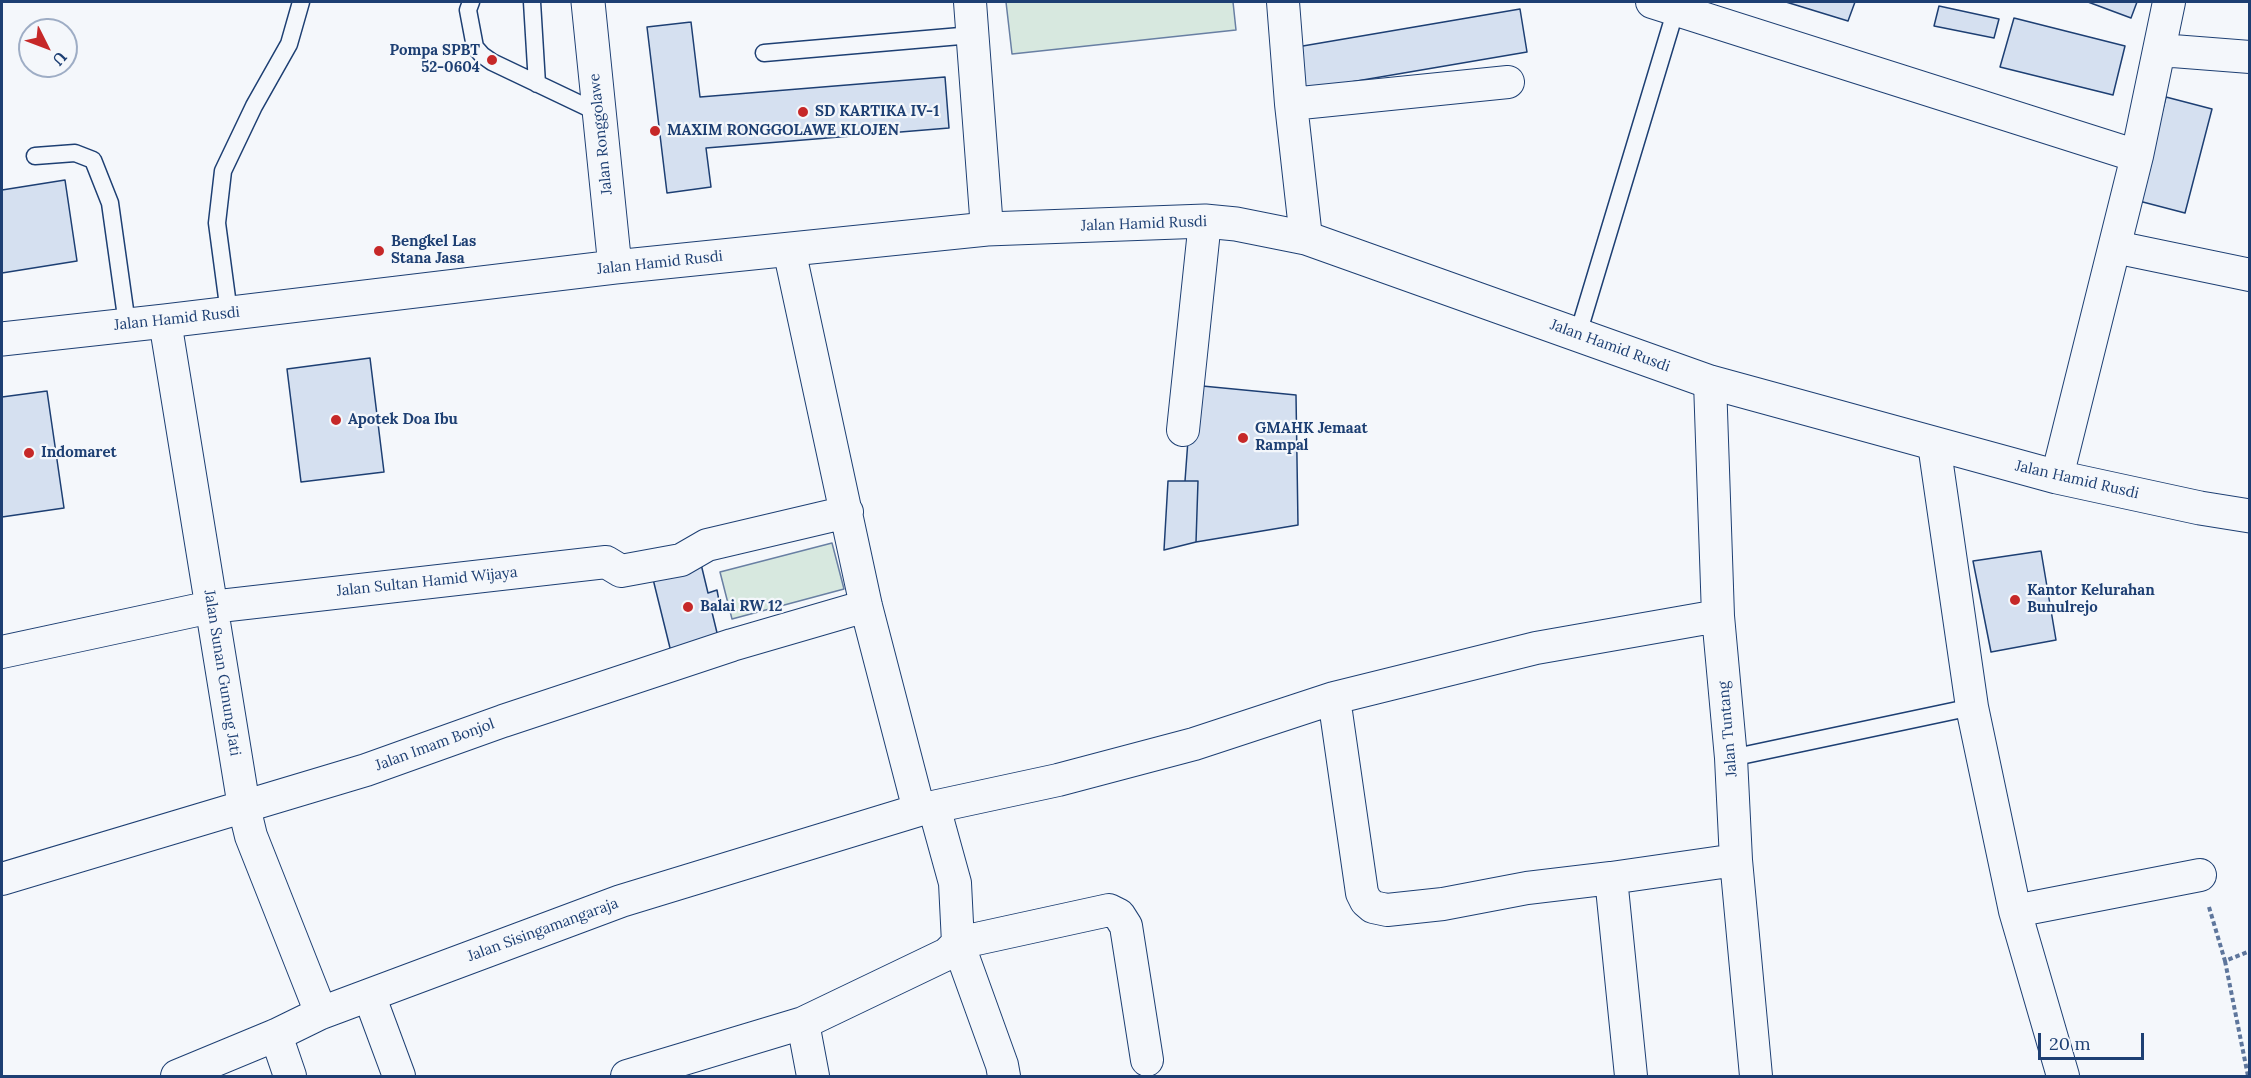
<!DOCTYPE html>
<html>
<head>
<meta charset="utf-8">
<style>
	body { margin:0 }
	#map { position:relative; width:2251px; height:1078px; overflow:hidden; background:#f4f7fb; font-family:Lora,serif }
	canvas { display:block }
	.frame { position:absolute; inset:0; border:3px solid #1d3f73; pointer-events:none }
	.north { position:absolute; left:18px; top:18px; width:60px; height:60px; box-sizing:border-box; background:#f4f7fb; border:2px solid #9eadc5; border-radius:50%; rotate:132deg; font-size:16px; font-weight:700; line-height:24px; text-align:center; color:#1d3f73 }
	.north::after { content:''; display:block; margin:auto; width:21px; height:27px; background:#c62828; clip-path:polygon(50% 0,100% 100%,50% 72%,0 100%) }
	.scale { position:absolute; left:2038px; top:1033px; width:106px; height:27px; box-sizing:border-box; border:3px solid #1d3f73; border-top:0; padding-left:8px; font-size:18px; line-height:21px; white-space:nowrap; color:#1d3f73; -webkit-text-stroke:4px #f4f7fb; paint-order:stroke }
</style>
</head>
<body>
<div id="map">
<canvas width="2251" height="1078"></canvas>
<div class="frame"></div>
<div class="north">U</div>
<div class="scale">20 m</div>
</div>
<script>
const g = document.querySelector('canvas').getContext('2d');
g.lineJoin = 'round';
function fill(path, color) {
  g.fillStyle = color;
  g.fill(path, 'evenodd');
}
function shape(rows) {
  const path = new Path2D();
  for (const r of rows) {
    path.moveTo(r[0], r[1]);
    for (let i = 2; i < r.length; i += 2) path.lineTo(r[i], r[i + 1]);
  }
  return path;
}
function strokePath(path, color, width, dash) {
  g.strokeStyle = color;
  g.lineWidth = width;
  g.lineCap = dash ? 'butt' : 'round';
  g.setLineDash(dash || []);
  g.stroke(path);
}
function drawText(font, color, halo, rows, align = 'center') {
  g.font = font + ' Lora,serif';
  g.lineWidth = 4.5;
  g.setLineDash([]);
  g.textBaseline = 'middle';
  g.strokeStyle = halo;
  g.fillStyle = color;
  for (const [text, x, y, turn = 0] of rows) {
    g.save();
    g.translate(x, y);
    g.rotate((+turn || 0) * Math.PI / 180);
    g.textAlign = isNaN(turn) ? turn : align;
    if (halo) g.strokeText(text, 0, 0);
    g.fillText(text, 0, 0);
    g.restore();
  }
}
const green = shape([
	[1006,2,1233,2,1236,30,1012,54,1006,2],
	[832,543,844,589,732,619,720,572,832,543]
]);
fill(green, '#d7e8df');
strokePath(green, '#687fa3', 1.5);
const building = shape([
	[1786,2,1855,2,1848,21,1786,2],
	[2088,2,2137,2,2131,18,2088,2],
	[1939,6,1999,19,1994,38,1934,26,1939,6],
	[1520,9,1527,52,1298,91,1291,48,1520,9],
	[2014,18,2125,46,2113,95,2000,67,2014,18],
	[691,22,700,97,945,77,949,128,706,148,711,187,667,193,647,27,691,22],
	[2166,97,2212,109,2185,213,2139,201,2166,97],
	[65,180,77,261,2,273,2,190,65,180],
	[370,358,384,472,301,482,287,369,370,358],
	[1192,385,1296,395,1298,525,1196,542,1198,481,1185,481,1192,385],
	[47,391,64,508,2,517,2,397,47,391],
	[1168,481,1198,481,1196,542,1164,550,1168,481],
	[2041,551,2056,640,1991,652,1973,561,2041,551],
	[701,564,708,593,717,590,720,606,711,608,719,641,671,652,652,575,701,564]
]);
fill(building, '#d5e0f0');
strokePath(building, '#1d3f73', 1.5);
const service = shape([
	[471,2,468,10,475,47,482,55,492,62,599,113],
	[532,2,537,84],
	[764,53,972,35],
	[35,156,75,153,93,160,110,203,127,324],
	[229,313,217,223,223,171,254,106,289,44,301,2],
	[1578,334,1676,9],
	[1731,758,1972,707]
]);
const minor = shape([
	[970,2,987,229],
	[1283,2,1291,104,1306,238],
	[1652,2,2137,156],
	[2160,50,2250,57],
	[1291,104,1508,82],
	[2115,247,2250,275],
	[789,249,866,606,919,810],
	[165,321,244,807,251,836,321,1013],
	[1710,382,1718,616,1731,758,1736,860,1756,1076],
	[1183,430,1205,221],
	[1934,444,1972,707,2015,911,2063,1076],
	[2057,477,2137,156,2169,2],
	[2,652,211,607,606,562,621,571,681,560,707,545,847,512],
	[1334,698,1362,893,1366,901,1373,907,1387,910,1443,904,1527,888,1611,878],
	[934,807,955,883,958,943,1002,1065,1004,1076],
	[2,879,366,770,503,721,732,645,866,606],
	[2015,911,2200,875],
	[369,995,399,1076],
	[276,1035,290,1076],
	[177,1076,276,1035,321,1013,621,901,919,810,1058,780,1194,744,1334,698,1536,648,1718,616],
	[627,1076,803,1023],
	[813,1076,803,1023,947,954,958,943,1109,910,1119,915,1126,926,1147,1060],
	[1631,1076,1611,878,1736,860]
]);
const tertiary = shape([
	[588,2,615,267],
	[2,339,165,321,615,267,987,229,1205,221,1236,224,1306,238,1710,382,2057,477,2200,508,2250,516]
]);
strokePath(service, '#1d3f73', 19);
strokePath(minor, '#1d3f73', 34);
strokePath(tertiary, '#1d3f73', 35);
strokePath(shape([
	[2209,907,2225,961,2250,951],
	[2225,961,2248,1076]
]), '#5e769c', 4, [4.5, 3]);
strokePath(service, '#f4f7fb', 16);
strokePath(minor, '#f4f7fb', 32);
strokePath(tertiary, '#f4f7fb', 33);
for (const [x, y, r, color] of [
	[492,60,6,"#c62828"],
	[803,112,6,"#c62828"],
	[655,131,6,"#c62828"],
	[379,251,6,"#c62828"],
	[336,420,6,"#c62828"],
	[1243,438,6,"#c62828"],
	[29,453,6,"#c62828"],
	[2015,600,6,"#c62828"],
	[688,607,6,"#c62828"]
]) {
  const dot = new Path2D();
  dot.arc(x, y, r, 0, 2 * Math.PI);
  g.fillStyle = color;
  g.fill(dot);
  strokePath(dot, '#f4f7fb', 2);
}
drawText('bold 15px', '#1d3f73', '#f4f7fb', [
	["Pompa SPBT",480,51,"right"],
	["52-0604",480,68,"right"],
	["SD KARTIKA IV-1",815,112],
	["MAXIM RONGGOLAWE KLOJEN",667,131],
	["Bengkel Las",391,242],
	["Stana Jasa",391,259],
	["Apotek Doa Ibu",348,420],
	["GMAHK Jemaat",1255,429],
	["Rampal",1255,446],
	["Indomaret",41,453],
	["Kantor Kelurahan",2027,591],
	["Bunulrejo",2027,608],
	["Balai RW 12",700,607]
], 'left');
drawText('15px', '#1d3f73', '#f4f7fb', [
	["Jalan Ronggolawe",601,134,-96],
	["Jalan Hamid Rusdi",1144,224,-2],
	["Jalan Hamid Rusdi",660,263,-6],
	["Jalan Hamid Rusdi",177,319,-6],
	["Jalan Hamid Rusdi",1610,346,20],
	["Jalan Hamid Rusdi",2077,480,13],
	["Jalan Sultan Hamid Wijaya",427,582,-6],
	["Jalan Sunan Gunung Jati",222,673,81],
	["Jalan Tuntang",1728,729,-95],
	["Jalan Imam Bonjol",435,745,-20],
	["Jalan Sisingamangaraja",543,930,-20]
]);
</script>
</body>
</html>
